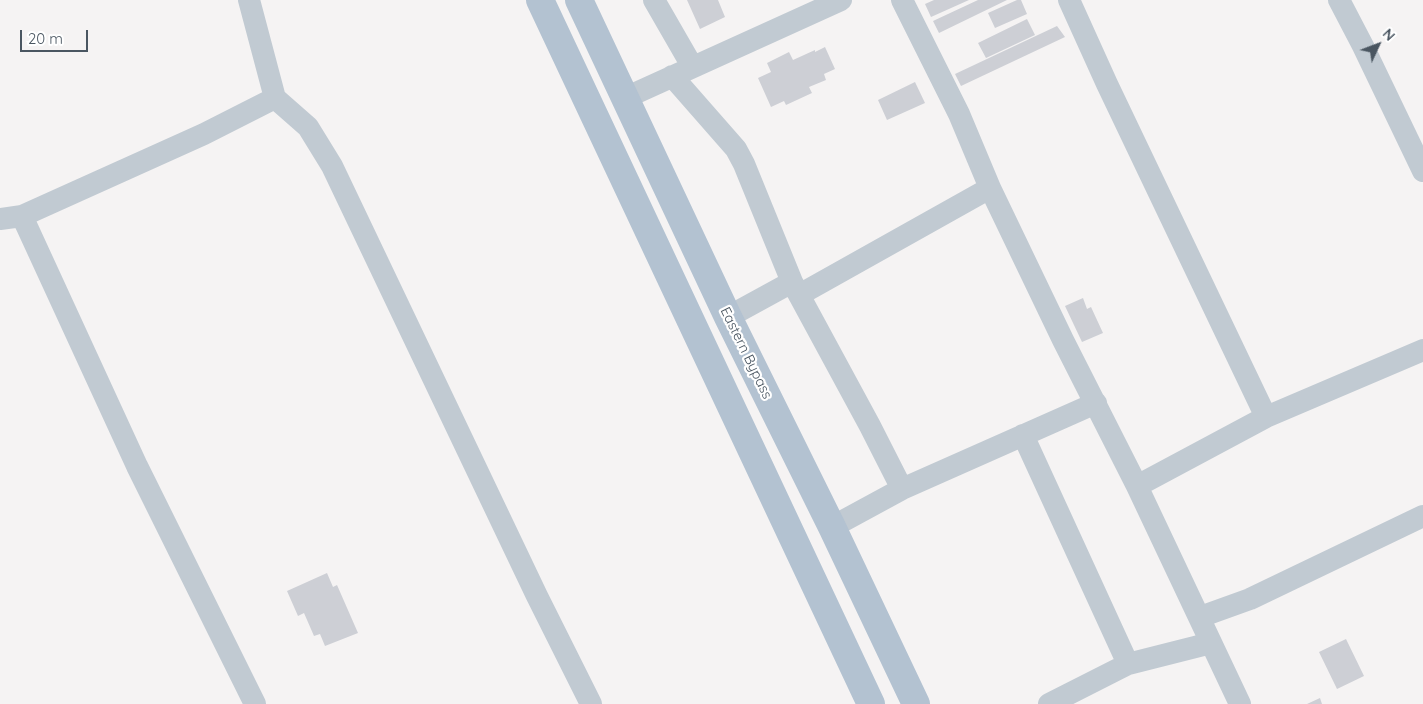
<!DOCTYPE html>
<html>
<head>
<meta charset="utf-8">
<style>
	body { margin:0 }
	#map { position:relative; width:1423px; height:704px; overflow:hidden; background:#f5f3f3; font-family:Quicksand,sans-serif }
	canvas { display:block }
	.north { position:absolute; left:1353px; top:20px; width:50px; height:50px; -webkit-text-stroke:4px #fff; paint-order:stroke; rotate:47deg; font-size:14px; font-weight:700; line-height:20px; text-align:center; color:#4a5661 }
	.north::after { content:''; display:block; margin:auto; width:18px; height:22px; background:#4a5661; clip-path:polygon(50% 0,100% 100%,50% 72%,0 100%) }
	.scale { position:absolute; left:20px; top:30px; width:68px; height:22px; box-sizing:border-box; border:2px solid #4a5661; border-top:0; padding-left:6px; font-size:15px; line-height:18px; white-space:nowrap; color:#4a5661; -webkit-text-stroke:4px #fff; paint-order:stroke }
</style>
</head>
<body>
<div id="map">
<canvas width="1423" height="704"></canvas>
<div class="north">N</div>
<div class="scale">20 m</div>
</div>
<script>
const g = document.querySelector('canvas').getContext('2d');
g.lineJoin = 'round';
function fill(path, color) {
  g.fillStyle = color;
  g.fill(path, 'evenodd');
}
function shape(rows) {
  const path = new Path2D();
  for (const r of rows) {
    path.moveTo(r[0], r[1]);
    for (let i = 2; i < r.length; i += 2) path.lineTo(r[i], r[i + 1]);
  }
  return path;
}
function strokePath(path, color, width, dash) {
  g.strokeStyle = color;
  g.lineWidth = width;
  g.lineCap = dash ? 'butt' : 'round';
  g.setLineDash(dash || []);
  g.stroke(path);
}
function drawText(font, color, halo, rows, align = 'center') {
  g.font = font + ' Quicksand,sans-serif';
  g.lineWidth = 4.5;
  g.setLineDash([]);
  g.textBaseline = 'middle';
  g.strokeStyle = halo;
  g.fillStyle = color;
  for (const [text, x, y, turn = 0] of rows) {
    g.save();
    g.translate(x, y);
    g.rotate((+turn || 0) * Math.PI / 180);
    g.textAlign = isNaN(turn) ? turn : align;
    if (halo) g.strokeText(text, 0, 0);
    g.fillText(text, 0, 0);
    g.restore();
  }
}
fill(shape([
	[687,0,718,0,725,17,700,29],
	[934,0,969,0,931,17,925,4],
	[978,0,1007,0,939,33,933,21],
	[1017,0,1021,0,1027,14,995,28,988,13],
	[1027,19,1035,35,986,58,978,43],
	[1057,26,1065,37,961,86,955,74],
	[825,47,835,69,824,74,826,80,809,87,812,93,786,105,784,101,771,107,758,78,771,72,767,63,789,52,793,60,815,50,815,52],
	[915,82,925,103,887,120,878,100],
	[1083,298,1087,309,1091,307,1103,333,1082,342,1065,306],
	[327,573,333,587,337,585,358,633,325,646,320,634,314,636,304,613,298,616,287,591],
	[1346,639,1364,676,1337,689,1319,652],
	[1320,698,1322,704,1307,704]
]), '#cdcfd5');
strokePath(shape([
	[249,0,275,98,308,127,332,166,537,596,591,704],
	[654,0,692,66],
	[902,0,959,114,990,188,1063,340,1137,486,1240,704],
	[1069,0,1107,84,1266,417],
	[1339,0,1363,46,1423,171],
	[672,76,736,149,744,164,792,282,870,426,902,489],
	[625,98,841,0],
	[22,216,137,466,255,704],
	[0,219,22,216,204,134,275,98],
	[799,295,990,188],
	[728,317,792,282],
	[1023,435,1128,664],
	[1137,486,1266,417,1423,350],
	[832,527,902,489,1096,403],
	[1200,617,1250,599,1423,516],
	[1049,704,1128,664,1211,643]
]), '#c1cad2', 22);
strokePath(shape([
	[540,0,871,704],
	[579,0,728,317,832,527,916,704]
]), '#b3c2d1', 28);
drawText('14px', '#4a5661', '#fff', [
	["Eastern Bypass",746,353,64]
]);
</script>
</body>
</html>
